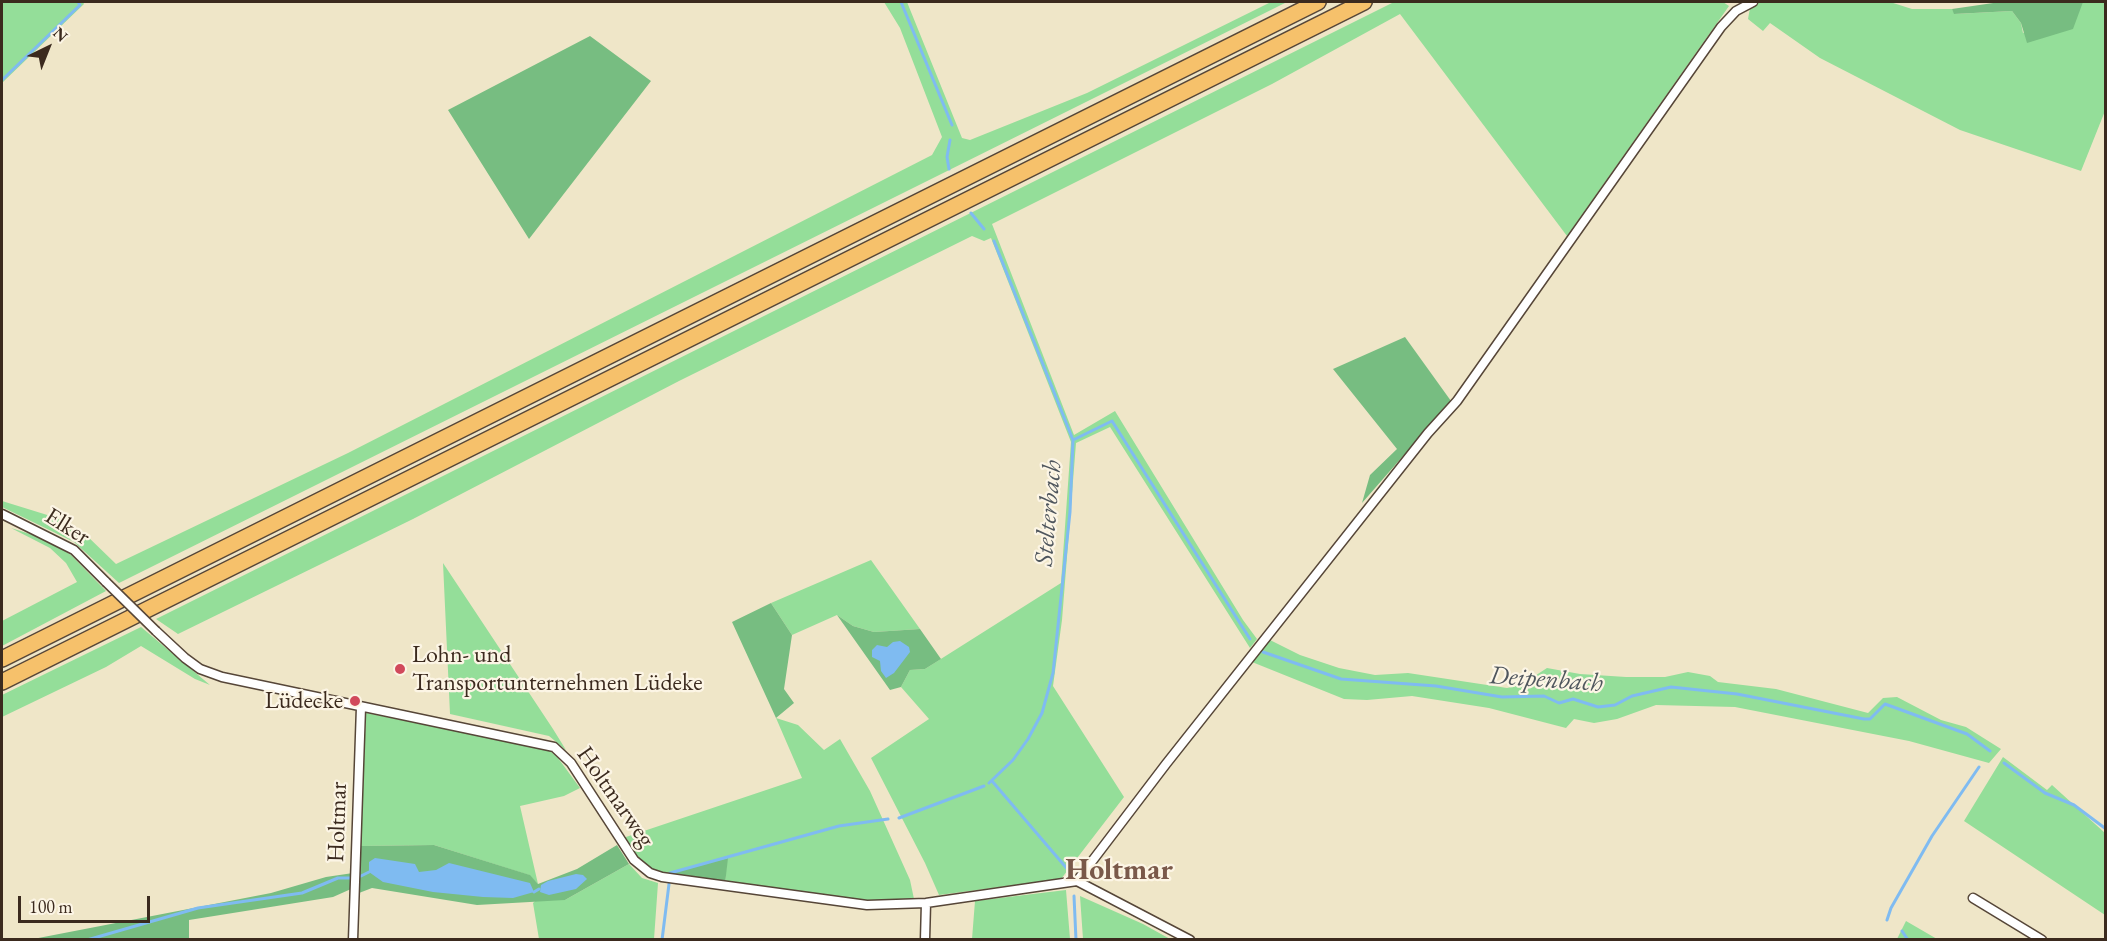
<!DOCTYPE html>
<html>
<head>
<meta charset="utf-8">
<style>
	body { margin:0 }
	#map { position:relative; width:2107px; height:941px; overflow:hidden; background:#efe6c8; font-family:"EB Garamond",serif }
	canvas { display:block }
	.frame { position:absolute; inset:0; border:3px solid #3b2a1e; pointer-events:none }
	.north { position:absolute; left:18px; top:18px; width:60px; height:60px; -webkit-text-stroke:4px #fcf5e5; paint-order:stroke; rotate:43deg; font-size:16px; font-weight:700; line-height:24px; text-align:center; color:#3b2a1e }
	.north::after { content:''; display:block; margin:auto; width:21px; height:27px; background:#3b2a1e; clip-path:polygon(50% 0,100% 100%,50% 72%,0 100%) }
	.scale { position:absolute; left:18px; top:896px; width:132px; height:27px; box-sizing:border-box; border:3px solid #3b2a1e; border-top:0; padding-left:8px; font-size:18px; line-height:21px; white-space:nowrap; color:#3b2a1e; -webkit-text-stroke:4px #fcf5e5; paint-order:stroke }
</style>
</head>
<body>
<div id="map">
<canvas width="2107" height="941"></canvas>
<div class="frame"></div>
<div class="north">N</div>
<div class="scale">100 m</div>
</div>
<script>
const g = document.querySelector('canvas').getContext('2d');
g.lineJoin = 'round';
function fill(path, color) {
  g.fillStyle = color;
  g.fill(path, 'evenodd');
}
function shape(rows) {
  const path = new Path2D();
  for (const r of rows) {
    path.moveTo(r[0], r[1]);
    for (let i = 2; i < r.length; i += 2) path.lineTo(r[i], r[i + 1]);
  }
  return path;
}
function strokePath(path, color, width, dash) {
  g.strokeStyle = color;
  g.lineWidth = width;
  g.lineCap = dash ? 'butt' : 'round';
  g.setLineDash(dash || []);
  g.stroke(path);
}
function drawText(font, color, halo, rows, align = 'center') {
  g.font = font + ' "EB Garamond",serif';
  g.lineWidth = 4.5;
  g.setLineDash([]);
  g.textBaseline = 'middle';
  g.strokeStyle = halo;
  g.fillStyle = color;
  for (const [text, x, y, turn = 0] of rows) {
    g.save();
    g.translate(x, y);
    g.rotate((+turn || 0) * Math.PI / 180);
    g.textAlign = isNaN(turn) ? turn : align;
    if (halo) g.strokeText(text, 0, 0);
    g.fillText(text, 0, 0);
    g.restore();
  }
}
fill(shape([
	[2,2,83,2,84,4,2,83],
	[884,2,907,2,962,138,970,140,1087,93,1271,2,1287,2,119,583,74,542,2,507,2,501,57,518,83,532,116,564,348,453,932,155,942,137,900,28],
	[1394,2,1723,2,1729,6,1567,236,1400,14,1272,84,992,224,1074,435,1115,411,1243,620,1257,639,1250,648,1110,427,1076,443,1062,620,1053,686,1124,797,1061,879,939,895,925,863,871,758,929,719,901,687,910,670,925,669,1061,583,1071,442,991,238,984,241,972,236,679,381,413,519,178,634,156,619],
	[1758,2,1890,2,1912,9,1952,9,1955,14,2012,11,2021,23,2023,33,2083,2,2105,2,2105,111,2081,171,1960,130,1820,58,1770,23,1763,31,1748,19,1750,8],
	[11,528,46,539,71,555,106,591,2,646,2,621,77,582,66,563,50,548],
	[871,560,920,629,874,632,853,626,837,615,792,635,771,603],
	[443,563,553,729,566,750,549,736,450,714],
	[141,627,210,685,195,679,141,646,106,667,2,717,2,695],
	[1270,640,1300,655,1339,668,1375,675,1408,673,1507,688,1521,685,1547,668,1580,674,1626,677,1665,677,1688,672,1710,676,1718,682,1776,689,1868,713,1883,698,1897,697,1941,720,1966,727,2001,749,1989,763,1909,741,1735,707,1656,705,1617,719,1594,723,1574,719,1566,728,1489,708,1412,696,1367,700,1344,699,1252,662],
	[366,713,536,747,550,751,558,758,580,788,564,796,520,806,538,884,529,875,434,845,360,846],
	[776,718,798,725,824,750,840,739,870,791,910,880,914,899,871,901,725,884,727,858,663,874,650,869,639,862,623,838,802,778],
	[2003,757,2047,790,2052,785,2105,833,2105,915,1964,821],
	[629,864,642,878,658,883,654,939,539,939,533,903,536,900,565,900],
	[1066,890,1070,939,972,939,975,901],
	[1080,896,1143,924,1170,939,1083,939],
	[1906,921,1937,939,1897,939]
]), '#94de99');
fill(shape([
	[2000,2,2086,2,2083,2,2073,29,2027,43,2021,23,2012,11,1954,14,1952,9],
	[590,36,651,81,529,239,448,110],
	[1405,337,1451,401,1362,503,1370,475,1397,449,1333,369],
	[771,603,792,635,784,689,794,703,776,718,732,622],
	[837,615,853,626,874,632,920,629,941,659,925,669,910,670,901,687,890,690],
	[434,845,530,875,538,884,577,869,617,845,629,864,565,900,477,905,372,888,359,893,360,846],
	[728,858,725,884,663,874],
	[353,873,351,889,333,897,189,920,189,939,28,940,271,893,326,877]
]), '#77bd81');
fill(shape([
	[900,641,909,647,910,652,894,673,886,678,881,671,880,661,872,657,872,650,877,645,887,647,893,642],
	[375,858,415,864,419,872,436,870,449,863,530,883,534,892,513,898,483,897,433,892,383,882,369,872,369,862],
	[576,874,583,875,587,879,576,889,549,895,540,892,541,885,548,881]
]), '#7fbbf1');
strokePath(shape([
	[901,2,952,125],
	[2,80,80,5,78,2],
	[949,169,947,157,950,140],
	[971,213,984,229],
	[1073,440,1112,421,1250,639],
	[1263,652,1341,679,1436,686,1502,697,1544,696,1559,703,1573,699,1598,707,1615,705,1632,696,1671,687,1737,694,1864,719,1870,719,1885,704,1967,734,1990,751],
	[2004,763,2045,793,2074,805,2106,829],
	[992,781,1069,871],
	[989,783,1013,760,1028,739,1042,713,1053,673,1070,512,1073,440,994,241],
	[899,818,984,786],
	[670,873,839,826,888,819],
	[361,876,369,872],
	[534,892,539,889],
	[1074,896,1076,940],
	[1887,920,1891,908,1932,836,1979,767],
	[1902,931,1908,940],
	[87,940,198,908,302,893,338,878,352,878],
	[662,940,669,884]
]), '#7fbbf1', 3);
const minor = shape([
	[2,514,74,550,106,582],
	[156,631,185,658,200,669,222,677,554,747,571,763,634,860,650,873,662,877,867,905,926,903,1077,881,1190,940],
	[1077,881,1166,764,1428,433,1457,401,1721,27,1736,11,1753,2],
	[1973,898,2042,940],
	[353,940,361,707],
	[925,940,926,903]
]);
const motorway = shape([
	[2,659,1318,2],
	[2,682,1364,2]
]);
strokePath(minor, '#564638', 11);
strokePath(motorway, '#564638', 18);
strokePath(minor, '#fff', 8);
strokePath(motorway, '#f6c16b', 15);
const minorBridge = shape([
	[106,582,156,631]
]);
strokePath(minorBridge, '#564638', 11, []);
strokePath(minorBridge, '#fff', 8);
for (const [x, y, r, color] of [
	[400,669,6,"#d1495b"],
	[355,701,6,"#d1495b"]
]) {
  const dot = new Path2D();
  dot.arc(x, y, r, 0, 2 * Math.PI);
  g.fillStyle = color;
  g.fill(dot);
  strokePath(dot, '#fcf5e5', 2);
}
drawText('24px', '#3b2a1e', '#fcf5e5', [
	["Elker",67,527,32],
	["Holtmarweg",615,797,55],
	["Holtmar",338,822,-88]
]);
drawText('24px', '#3b2a1e', '#fcf5e5', [
	["Lohn- und",412,655],
	["Transportunternehmen Lüdeke",412,683],
	["Lüdecke",343,701,"right"]
], 'left');
drawText('italic 26px', '#4f565d', '#fcf5e5', [
	["Stelterbach",1049,513,-85],
	["Deipenbach",1546,680,4]
]);
drawText('bold 30px', '#7a594a', '#fcf5e5', [
	["Holtmar",1119,871]
]);
</script>
</body>
</html>
